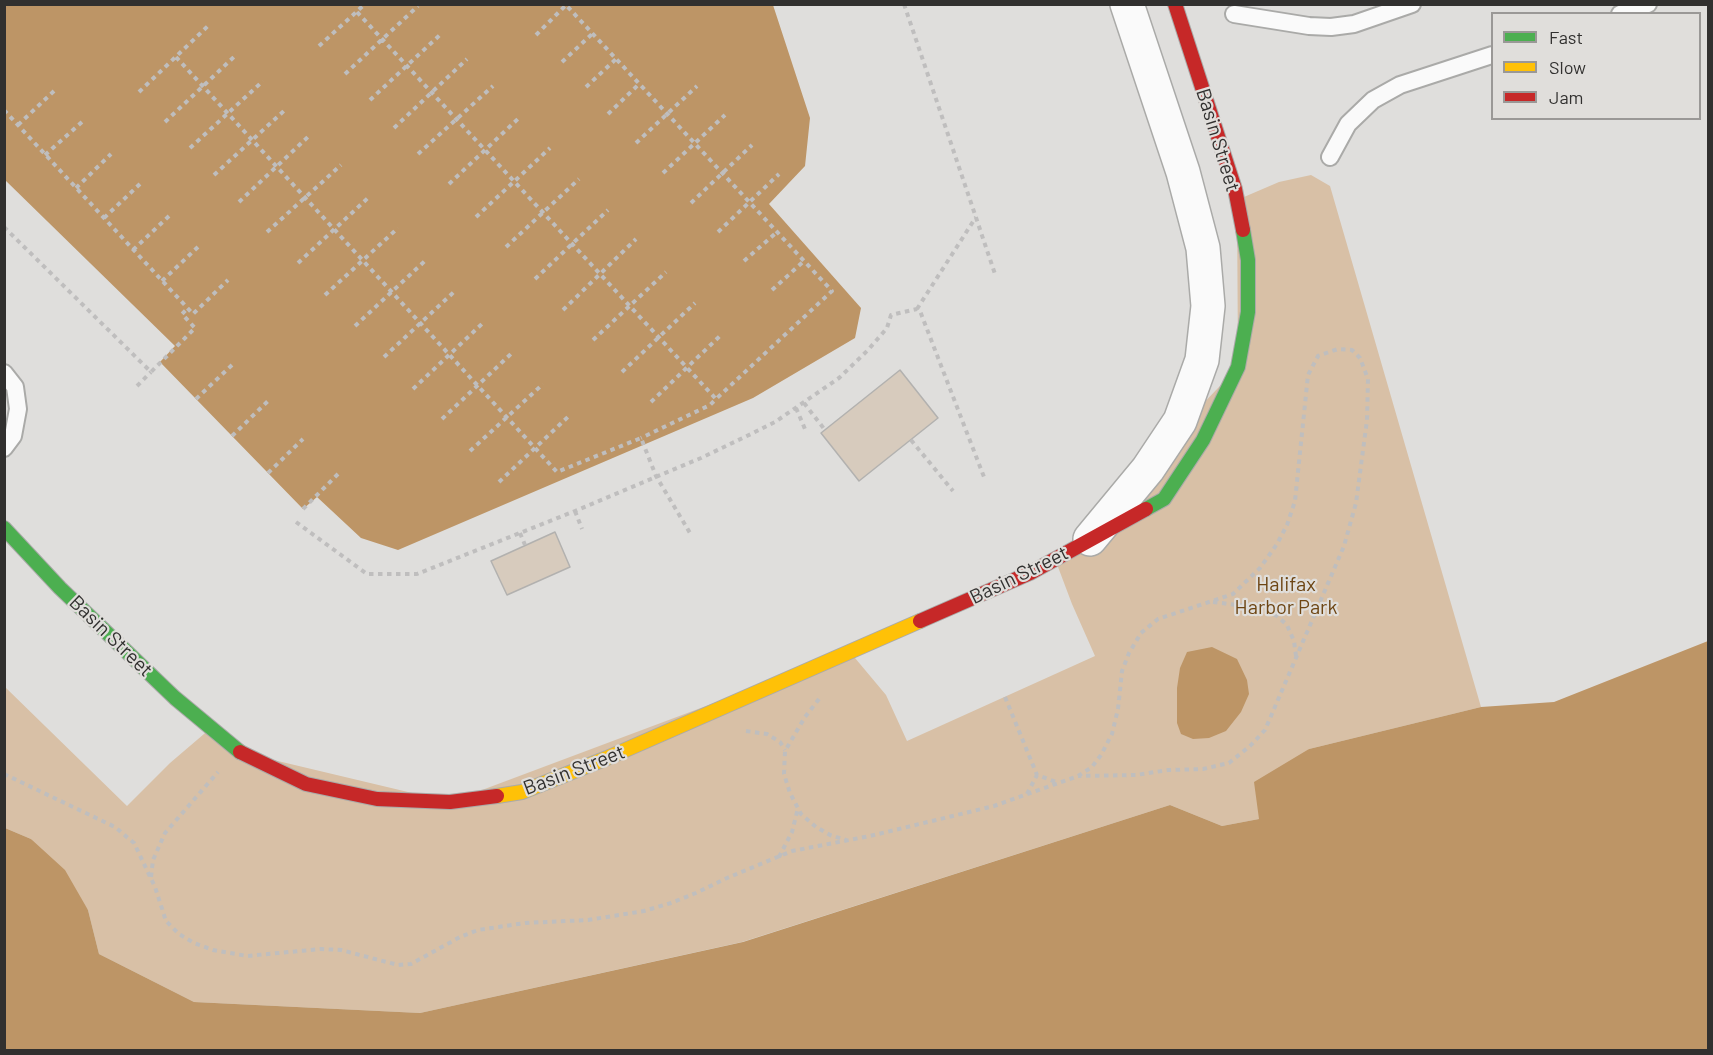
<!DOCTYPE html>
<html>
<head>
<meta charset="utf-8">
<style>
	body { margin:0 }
	#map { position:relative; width:1713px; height:1055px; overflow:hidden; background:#dfdedc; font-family:Barlow,sans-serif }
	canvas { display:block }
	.frame { position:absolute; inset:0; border:6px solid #31302f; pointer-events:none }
	.legend { position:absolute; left:1491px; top:12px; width:210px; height:108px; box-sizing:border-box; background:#e0dedb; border:2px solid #9a9896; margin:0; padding:8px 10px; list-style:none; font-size:18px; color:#31302f }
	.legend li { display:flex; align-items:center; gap:12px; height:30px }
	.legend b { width:30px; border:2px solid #9a9896 }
</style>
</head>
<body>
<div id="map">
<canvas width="1713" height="1055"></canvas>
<div class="frame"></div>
<ul class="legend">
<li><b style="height:8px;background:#4caf50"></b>Fast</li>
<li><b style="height:8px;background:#ffc107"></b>Slow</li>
<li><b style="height:8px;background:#c62828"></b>Jam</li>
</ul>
</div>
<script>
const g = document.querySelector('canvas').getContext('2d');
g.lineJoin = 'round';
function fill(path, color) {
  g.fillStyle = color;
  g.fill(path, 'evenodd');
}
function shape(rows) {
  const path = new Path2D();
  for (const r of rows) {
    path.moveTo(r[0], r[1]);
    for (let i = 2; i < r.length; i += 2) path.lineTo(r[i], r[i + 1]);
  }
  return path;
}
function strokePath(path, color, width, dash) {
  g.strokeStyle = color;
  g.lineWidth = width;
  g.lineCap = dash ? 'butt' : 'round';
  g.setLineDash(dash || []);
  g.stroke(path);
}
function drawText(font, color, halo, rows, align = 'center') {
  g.font = font + ' Barlow,sans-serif';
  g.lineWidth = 4.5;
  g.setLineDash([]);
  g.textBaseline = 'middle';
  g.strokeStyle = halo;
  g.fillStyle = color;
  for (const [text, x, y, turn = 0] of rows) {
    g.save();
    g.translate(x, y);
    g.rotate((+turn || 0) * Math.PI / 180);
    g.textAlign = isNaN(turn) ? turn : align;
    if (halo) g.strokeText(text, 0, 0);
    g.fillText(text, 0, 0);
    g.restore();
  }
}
fill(shape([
	[1311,175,1330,186,1481,707,1309,749,1259,819,1222,826,1170,805,742,942,420,1013,194,1002,99,954,88,910,31,839,5,828,4,686,127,806,170,763,211,728,240,752,450,802,850,652,886,695,907,741,1095,656,1072,604,1055,559,1238,367,1237,200,1279,182]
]), '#d8c0a6');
fill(shape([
	[4,5,773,5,810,118,805,166,769,204,861,308,855,338,753,398,398,550,361,538,317,497,303,509,160,362,175,346,5,180],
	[1708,641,1708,1050,5,1050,5,828,31,839,65,870,88,910,99,954,194,1002,420,1013,743,942,1170,805,1222,826,1259,819,1254,782,1309,749,1481,707,1554,702],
	[1212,647,1237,659,1247,680,1249,694,1241,712,1226,731,1209,738,1193,739,1181,734,1177,723,1177,688,1180,668,1187,652]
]), '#bd9566');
const building = shape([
	[900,370,938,418,859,481,821,433,900,370],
	[555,532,570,567,507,595,491,561,555,532]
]);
fill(building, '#d7cbbd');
strokePath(building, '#b2b1af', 1.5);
const lane = shape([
	[1234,14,1309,26,1331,27,1354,24,1412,4],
	[1620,14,1648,4],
	[1330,157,1348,124,1373,100,1400,85,1492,55],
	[4,373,15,387,18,409,13,436,4,448]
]);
const street = shape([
	[1090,539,1148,469,1180,421,1202,360,1208,306,1203,248,1183,172,1127,4]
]);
const fast = shape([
	[1146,509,1164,499,1203,440,1238,367,1248,312,1248,260,1243,230],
	[4,528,60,588,175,698,240,752]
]);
const slow = shape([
	[497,796,522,792,607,758,920,621]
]);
const jam = shape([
	[1175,4,1235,189,1243,230],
	[920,621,1030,573,1146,509],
	[240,752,306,784,377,799,450,802,497,796]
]);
strokePath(lane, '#aaaaa8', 20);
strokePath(street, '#aaaaa8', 36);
strokePath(fast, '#aaaaa8', 16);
strokePath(slow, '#aaaaa8', 16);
strokePath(jam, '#aaaaa8', 16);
strokePath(shape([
	[904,4,995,274],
	[357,12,716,399,710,405,641,438],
	[536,35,566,5,832,291,716,399],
	[319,46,365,4],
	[176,57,557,472,641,438,656,476,690,533],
	[562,62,592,34],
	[345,74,418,6],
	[586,87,616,59],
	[139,92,209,25],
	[370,100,442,33],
	[4,110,193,314,228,280],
	[608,114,639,84],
	[165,122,236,55],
	[18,125,54,91],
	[394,128,467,59],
	[636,143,697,86],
	[190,148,263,81],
	[418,154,493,86],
	[45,155,82,122],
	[663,173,725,115],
	[214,175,286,109],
	[449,184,521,116],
	[76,188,111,154],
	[239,202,311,134],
	[691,203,752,145],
	[476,217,550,148],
	[104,218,141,183],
	[4,227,151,372,195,328,182,314,188,308],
	[267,232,341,165],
	[718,232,779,174],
	[506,247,579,179],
	[133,250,169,216],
	[744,261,777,232],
	[298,263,369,197],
	[535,279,608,210],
	[162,281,199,246],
	[772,290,804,261],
	[325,295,398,228],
	[917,309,976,217],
	[563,310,636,239],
	[355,326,427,259],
	[593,340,666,272],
	[384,357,456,290],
	[622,372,695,303],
	[137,386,151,372],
	[413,389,485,321],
	[196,399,232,365],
	[651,402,722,334],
	[804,403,825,430],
	[796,408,805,429],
	[442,419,513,352],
	[232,436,268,401],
	[911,440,953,491],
	[470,451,543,384],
	[268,473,303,439],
	[499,482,571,414],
	[303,509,339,473],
	[575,511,582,529],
	[296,522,367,574,417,574,575,511,701,458,751,434,775,422,839,378,868,350,881,335,887,328,891,315,917,309,920,311,984,477],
	[520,533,525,545],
	[1213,602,1262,608,1277,616,1287,625,1294,641,1296,656],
	[1005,697,1037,775,1059,783],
	[819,699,805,717,785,751,784,774,790,793,801,814,816,827,830,835,846,840],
	[746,731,767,734,780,742,785,750],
	[4,774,115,827,134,843,155,887,166,921,179,934,194,943,213,950,247,956,321,949,341,950,398,965,411,964,460,937,478,930,525,923,588,920,644,911,671,903,696,893,727,878,792,851,870,836,994,806,1078,776,1092,767,1101,755,1112,734,1118,709,1122,671,1129,653,1141,633,1158,619,1233,594,1260,568,1277,544,1287,525,1295,501,1308,375,1318,356,1338,349,1352,350,1360,358,1368,379,1367,420,1356,503,1344,546,1265,730,1250,746,1229,763,1203,769,1168,770,1136,775,1078,776],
	[1027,794,1037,775],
	[779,857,792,832,798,808],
	[151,877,153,860,165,833,218,772]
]), '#bfbebe', 4, [4.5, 4.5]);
strokePath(lane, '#fafafa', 16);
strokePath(street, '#fafafa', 33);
strokePath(fast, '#4caf50', 14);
strokePath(slow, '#ffc107', 14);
strokePath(jam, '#c62828', 14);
drawText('20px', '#31302f', '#e0dedb', [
	["Basin Street",1218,140,73],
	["Basin Street",1019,575,-26],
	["Basin Street",111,636,44],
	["Basin Street",574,770,-21]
]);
drawText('20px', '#6d4513', '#e0dedb', [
	["Halifax",1286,584],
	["Harbor Park",1286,607]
]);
</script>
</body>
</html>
